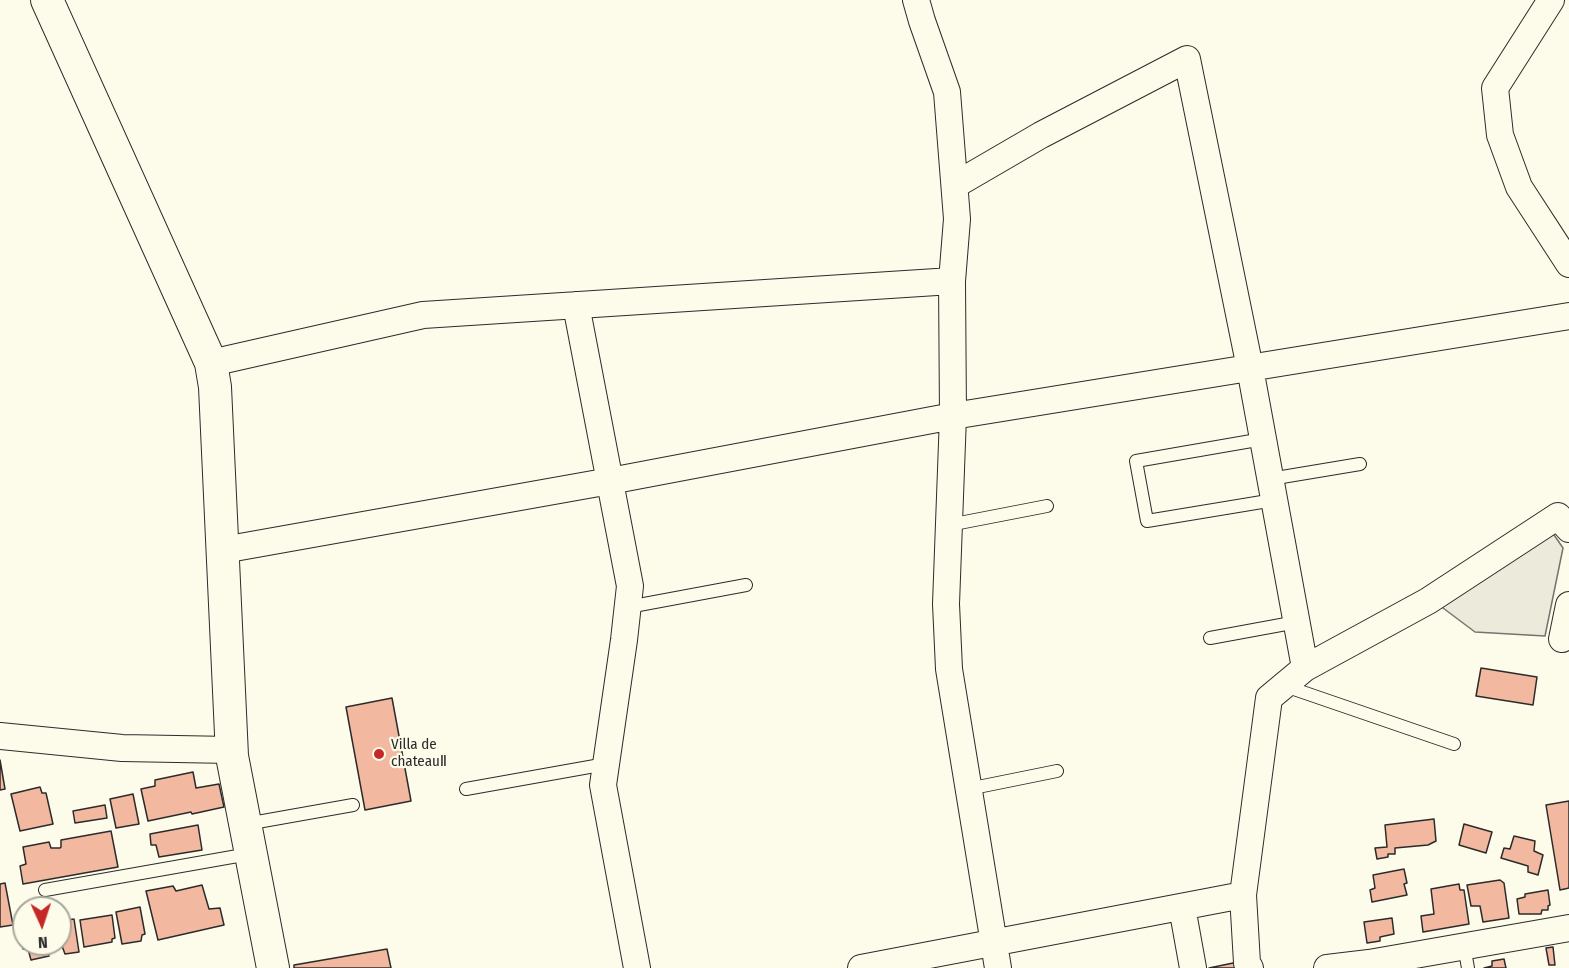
<!DOCTYPE html>
<html>
<head>
<meta charset="utf-8">
<style>
	body { margin:0 }
	#map { position:relative; width:1569px; height:968px; overflow:hidden; background:#fdfbea; font-family:"Fira Sans Condensed",sans-serif }
	canvas { display:block }
	.north { position:absolute; left:12px; top:896px; width:60px; height:60px; box-sizing:border-box; background:#fdfbea; border:2px solid #a9a89e; border-radius:50%; rotate:177deg; font-size:16px; font-weight:700; line-height:24px; text-align:center; color:#2b2b2b }
	.north::after { content:''; display:block; margin:auto; width:21px; height:27px; background:#c62828; clip-path:polygon(50% 0,100% 100%,50% 72%,0 100%) }
</style>
</head>
<body>
<div id="map">
<canvas width="1569" height="968"></canvas>
<div class="north">N</div>
</div>
<script>
const g = document.querySelector('canvas').getContext('2d');
g.lineJoin = 'round';
function fill(path, color) {
  g.fillStyle = color;
  g.fill(path, 'evenodd');
}
function shape(rows) {
  const path = new Path2D();
  for (const r of rows) {
    path.moveTo(r[0], r[1]);
    for (let i = 2; i < r.length; i += 2) path.lineTo(r[i], r[i + 1]);
  }
  return path;
}
function strokePath(path, color, width, dash) {
  g.strokeStyle = color;
  g.lineWidth = width;
  g.lineCap = dash ? 'butt' : 'round';
  g.setLineDash(dash || []);
  g.stroke(path);
}
function drawText(font, color, halo, rows, align = 'center') {
  g.font = font + ' "Fira Sans Condensed",sans-serif';
  g.lineWidth = 4.5;
  g.setLineDash([]);
  g.textBaseline = 'middle';
  g.strokeStyle = halo;
  g.fillStyle = color;
  for (const [text, x, y, turn = 0] of rows) {
    g.save();
    g.translate(x, y);
    g.rotate((+turn || 0) * Math.PI / 180);
    g.textAlign = isNaN(turn) ? turn : align;
    if (halo) g.strokeText(text, 0, 0);
    g.fillText(text, 0, 0);
    g.restore();
  }
}
const green = shape([
	[1552,532,1563,548,1545,636,1475,632,1443,608,1438,600,1552,532]
]);
fill(green, '#ecebdb');
strokePath(green, '#74746e', 1.5);
const building = shape([
	[1481,668,1537,677,1533,705,1476,696,1481,668],
	[392,698,411,801,365,810,346,707,392,698],
	[0,760,5,789,0,790,0,760],
	[193,772,196,788,219,784,224,807,192,814,191,812,148,821,141,789,155,786,155,780,193,772],
	[40,787,42,793,46,793,53,824,20,831,11,794,40,787],
	[133,794,139,824,116,828,110,799,133,794],
	[1569,801,1569,888,1560,890,1546,805,1569,801],
	[105,805,107,818,75,823,73,811,105,805],
	[1434,819,1436,841,1428,845,1395,848,1395,854,1388,854,1388,857,1377,859,1375,848,1387,847,1385,825,1434,819],
	[1464,824,1492,832,1486,853,1459,845,1464,824],
	[198,825,202,850,159,857,156,845,151,845,150,834,198,825],
	[111,831,118,867,23,884,20,866,26,864,23,847,49,842,51,848,60,848,61,847,61,840,111,831],
	[1514,836,1535,841,1534,851,1543,855,1538,875,1528,872,1528,866,1501,858,1504,848,1510,849,1514,836],
	[1404,869,1407,883,1404,884,1407,895,1372,902,1370,890,1375,888,1373,875,1404,869],
	[1500,880,1504,883,1509,918,1483,922,1480,906,1471,906,1467,885,1500,880],
	[5,883,13,925,0,927,0,884,5,883],
	[1459,884,1460,890,1464,890,1469,924,1423,932,1421,916,1434,914,1431,889,1459,884],
	[202,885,209,909,220,908,224,925,158,940,146,891,173,886,176,891,202,885],
	[1548,890,1550,905,1548,906,1548,910,1542,910,1541,914,1519,914,1517,899,1525,897,1525,894,1548,890],
	[140,907,145,934,142,935,141,941,122,944,116,912,140,907],
	[112,915,115,938,112,939,112,942,84,947,80,920,112,915],
	[1392,918,1394,934,1380,937,1380,941,1367,943,1364,922,1392,918],
	[74,919,79,952,65,954,62,946,54,947,53,944,60,944,60,921,74,919],
	[24,936,24,944,48,944,49,956,31,960,28,949,23,949,21,937,24,936],
	[1553,947,1555,965,1549,965,1546,948,1553,947],
	[387,949,391,968,294,968,294,965,387,949],
	[1504,959,1506,968,1484,968,1492,966,1492,961,1504,959],
	[1238,962,1239,968,1209,968,1238,962]
]);
fill(building, '#f2b8a0');
strokePath(building, '#2b2b2b', 1.5);
const service = shape([
	[1263,439,1136,461,1147,521,1274,500],
	[1270,479,1360,464],
	[949,525,1047,506],
	[628,607,746,585],
	[1210,638,1297,622],
	[1285,686,1454,744],
	[466,789,606,764],
	[968,789,1057,771],
	[246,824,353,805],
	[45,890,249,854],
	[1464,946,1468,968]
]);
const minor = shape([
	[916,0,922,21,947,92,957,219,952,281,953,416,946,604,949,669,998,968],
	[1551,0,1495,88,1500,135,1519,187,1569,264],
	[955,185,1041,135,1187,59,1250,368,1305,668],
	[576,305,630,586,624,640,603,785,637,968],
	[211,363,423,315,952,281],
	[223,550,610,481,953,416,1569,316],
	[1562,639,1569,605],
	[0,736,122,748,231,750],
	[1182,907,1193,968],
	[861,968,1243,895],
	[1250,968,1247,963,1243,895,1269,698,1305,668,1428,601,1558,516,1569,529],
	[1327,968,1369,963,1569,928]
]);
const tertiary = shape([
	[47,0,211,363,215,387,232,756,273,968]
]);
strokePath(service, '#2b2b2b', 14);
strokePath(minor, '#2b2b2b', 28);
strokePath(tertiary, '#2b2b2b', 34);
strokePath(service, '#fdfbea', 12);
strokePath(minor, '#fdfbea', 26);
strokePath(tertiary, '#fdfbea', 32);
for (const [x, y, r, color] of [
	[379,754,6,"#c62828"]
]) {
  const dot = new Path2D();
  dot.arc(x, y, r, 0, 2 * Math.PI);
  g.fillStyle = color;
  g.fill(dot);
  strokePath(dot, '#fdfbea', 2);
}
drawText('15px', '#2b2b2b', '#fdfbea', [
	["Villa de",391,745],
	["chateauⅡ",391,762]
], 'left');
</script>
</body>
</html>
